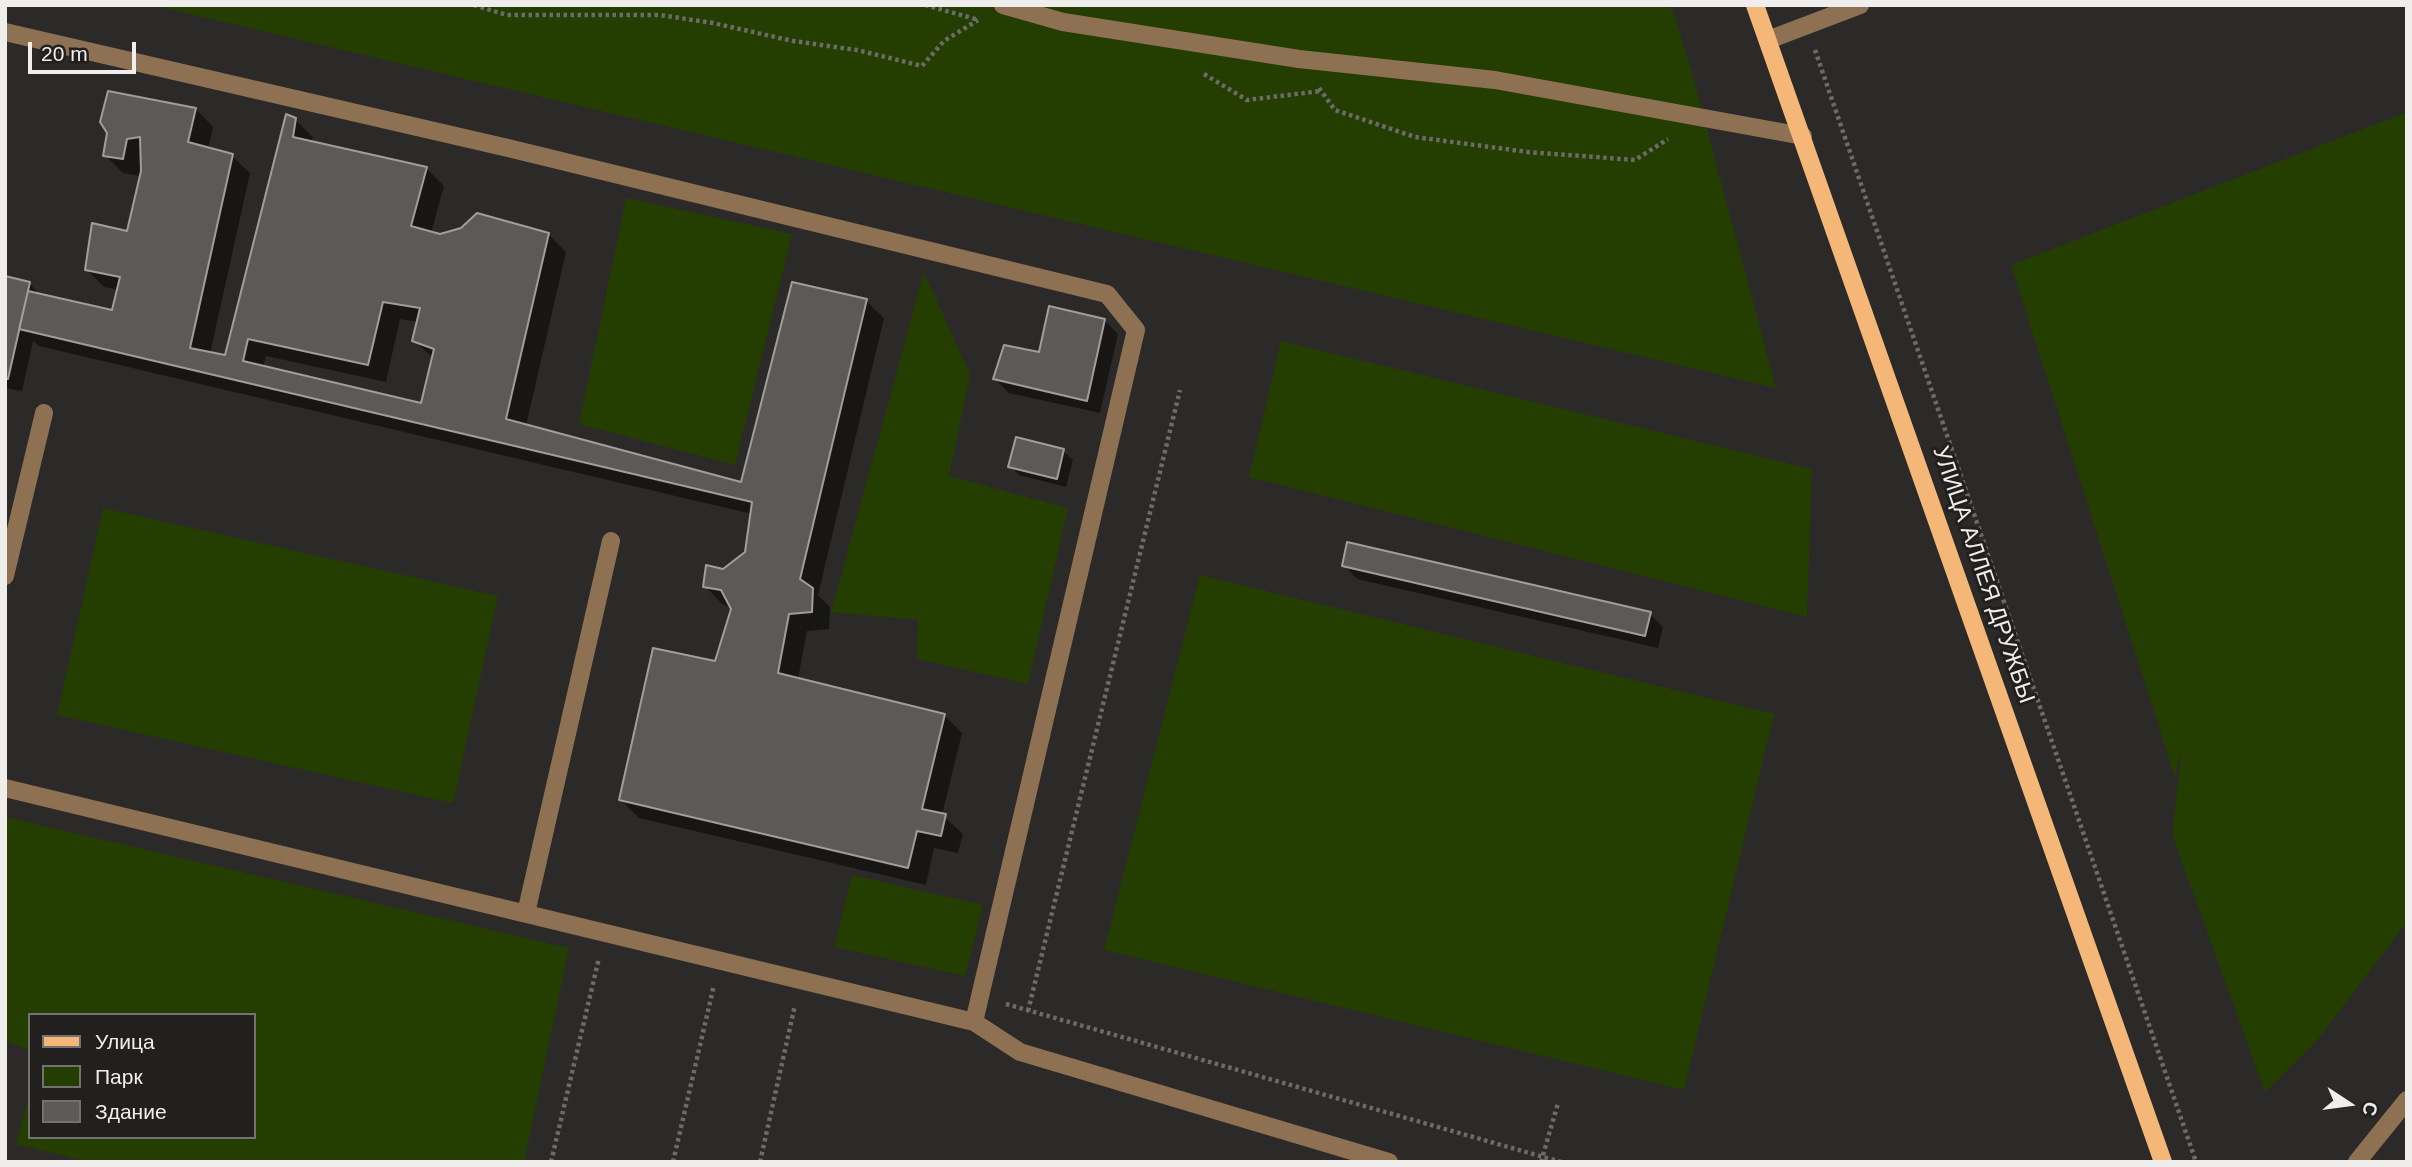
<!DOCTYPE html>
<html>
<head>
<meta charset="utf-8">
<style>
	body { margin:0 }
	#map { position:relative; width:2412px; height:1167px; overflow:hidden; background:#2b2a28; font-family:Arial,sans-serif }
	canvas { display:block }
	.frame { position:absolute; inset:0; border:7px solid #efeeed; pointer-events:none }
	.legend { position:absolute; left:28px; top:1013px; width:228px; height:126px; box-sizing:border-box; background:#22201e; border:2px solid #747271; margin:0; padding:9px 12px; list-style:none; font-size:21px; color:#efeeed }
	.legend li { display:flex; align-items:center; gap:14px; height:35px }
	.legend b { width:35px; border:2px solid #747271 }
	.north { position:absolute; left:2314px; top:1069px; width:70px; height:70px; -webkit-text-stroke:5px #22201e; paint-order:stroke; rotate:103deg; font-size:19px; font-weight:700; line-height:28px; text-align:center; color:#efeeed }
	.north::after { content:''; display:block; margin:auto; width:24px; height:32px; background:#efeeed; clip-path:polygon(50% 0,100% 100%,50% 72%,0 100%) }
	.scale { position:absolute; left:28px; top:42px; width:108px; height:32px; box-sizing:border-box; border:4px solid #efeeed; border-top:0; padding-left:9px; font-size:21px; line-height:24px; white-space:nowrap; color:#efeeed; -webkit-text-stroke:5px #22201e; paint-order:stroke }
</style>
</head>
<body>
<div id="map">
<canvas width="2412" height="1167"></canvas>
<div class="frame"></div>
<ul class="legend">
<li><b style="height:9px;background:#f4b777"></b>Улица</li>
<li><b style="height:19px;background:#243e01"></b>Парк</li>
<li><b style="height:19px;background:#5c5958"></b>Здание</li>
</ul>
<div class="north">С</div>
<div class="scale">20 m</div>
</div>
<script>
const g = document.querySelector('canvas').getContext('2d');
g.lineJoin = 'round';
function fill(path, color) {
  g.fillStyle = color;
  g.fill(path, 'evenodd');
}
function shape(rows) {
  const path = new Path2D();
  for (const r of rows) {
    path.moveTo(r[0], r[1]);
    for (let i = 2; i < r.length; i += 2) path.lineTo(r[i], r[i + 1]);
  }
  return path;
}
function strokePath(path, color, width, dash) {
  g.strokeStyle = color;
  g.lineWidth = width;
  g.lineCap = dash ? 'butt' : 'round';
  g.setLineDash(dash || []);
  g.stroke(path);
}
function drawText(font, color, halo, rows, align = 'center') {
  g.font = font + ' Arial,sans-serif';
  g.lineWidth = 6;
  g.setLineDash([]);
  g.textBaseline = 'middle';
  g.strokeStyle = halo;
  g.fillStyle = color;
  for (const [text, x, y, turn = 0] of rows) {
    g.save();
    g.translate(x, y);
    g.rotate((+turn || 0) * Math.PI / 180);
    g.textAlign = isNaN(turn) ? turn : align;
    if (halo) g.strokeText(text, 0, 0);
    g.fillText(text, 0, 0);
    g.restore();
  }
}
fill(shape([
	[152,5,1671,5,1690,66,1776,388],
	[2407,112,2407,922,2319,1038,2265,1092,2172,834,2182,748,2175,777,2011,265],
	[626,198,792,234,735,465,579,424],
	[924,272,970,375,949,476,1068,508,1028,684,917,659,918,620,831,612],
	[1281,341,1812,469,1807,617,1249,477],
	[103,508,498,596,453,803,57,715],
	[1200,575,1774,714,1684,1090,1104,950],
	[5,817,569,948,524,1162,89,1162,16,1144,30,1093,30,1137,254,1137,254,1015,30,1015,30,1051,5,1040],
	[852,875,983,905,965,976,834,947]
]), '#243e01');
fill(shape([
	[196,109,213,127,208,149,232,156,250,173,210,354,227,357,295,120,313,137,312,143,426,168,444,186,431,233,548,234,566,252,526,426,743,484,866,301,884,318,818,595,830,607,829,629,807,631,798,679,944,715,962,733,942,815,963,834,958,853,934,848,926,885,639,818,621,800,716,663,733,608,722,604,705,586,747,553,752,514,39,346,33,341,22,391,5,388,5,278,29,283,41,296,113,313,119,290,104,287,87,270,128,234,141,176,123,173,105,155,109,133],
	[400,319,418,322,414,340,433,358,423,405,263,367,266,356,386,382],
	[1104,320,1118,334,1100,413,1009,393,995,379],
	[1063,451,1073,460,1066,487,1019,475,1010,466],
	[1344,565,1650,614,1663,627,1658,648,1357,579]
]), '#0007');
const building = shape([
	[108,91,196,108,188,142,233,154,190,348,225,355,286,114,296,118,293,137,427,167,411,226,440,234,461,228,477,213,549,233,506,419,741,482,792,282,867,299,800,579,813,588,812,612,789,614,778,673,945,714,922,809,946,814,941,836,917,831,908,868,619,800,653,648,715,661,731,609,721,590,703,587,706,565,723,569,745,552,752,502,19,329,28,291,112,310,120,277,85,270,92,223,127,231,141,171,140,137,127,139,123,159,103,156,107,133,100,122,108,91],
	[383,302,420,308,412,341,434,349,421,403,243,361,248,339,368,365,383,302],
	[5,276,30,282,8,379,5,378,5,276],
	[1049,306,1105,319,1087,401,993,379,1004,345,1039,352,1049,306],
	[1016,437,1064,449,1057,479,1008,467,1016,437],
	[1347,542,1651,612,1645,636,1342,566,1347,542]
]);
fill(building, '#5c5958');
strokePath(building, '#a19d9d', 2);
strokePath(shape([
	[474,5,507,15,660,15,713,23,793,41,857,50,922,66,944,41,978,20],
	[925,5,979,20],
	[1815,50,2196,1162],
	[1204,74,1247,100,1321,91],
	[1319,88,1335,110,1415,137,1528,152,1635,160,1668,139],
	[1006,1004,1561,1162],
	[1028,1011,1180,390],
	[551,1162,599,958],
	[673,1162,714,985],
	[760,1162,795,1005],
	[1541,1162,1558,1103]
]), '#6c6b69', 4.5, [3.5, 3.5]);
strokePath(shape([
	[1003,5,1063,22,1299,59,1495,80,1803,136],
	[5,32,508,148,1107,294,1136,330,974,1022],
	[1768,40,1860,5],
	[5,576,44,413],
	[5,788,974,1022,1020,1052,1389,1162],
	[526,913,611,541],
	[2357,1162,2407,1100]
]), '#8e7153', 18);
strokePath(shape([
	[1755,5,2163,1162]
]), '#f4b777', 18);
drawText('23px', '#efeeed', '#22201e', [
	["УЛИЦА АЛЛЕЯ ДРУЖБЫ",1983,575,71]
]);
</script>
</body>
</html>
